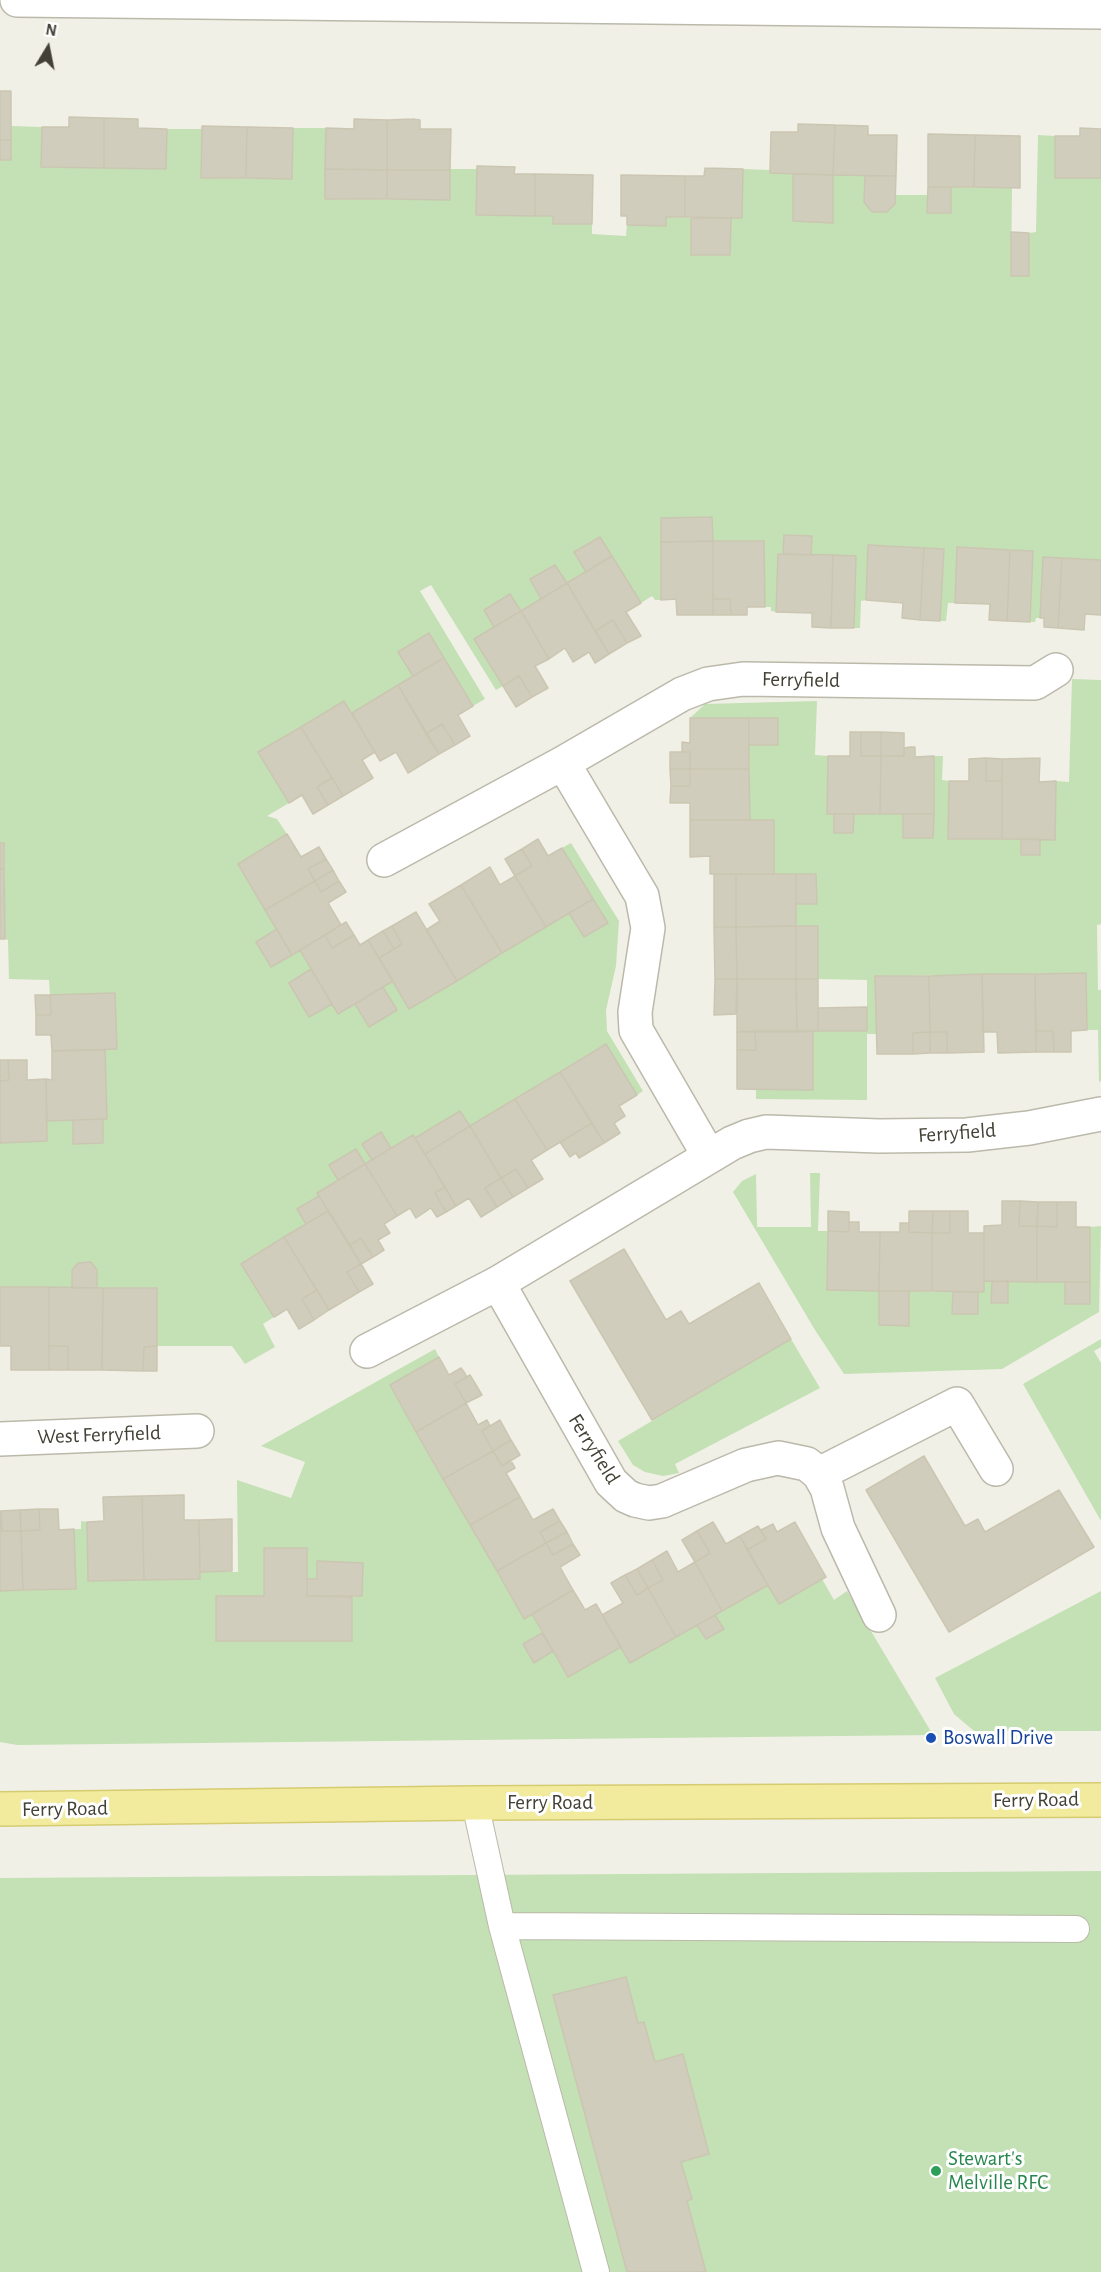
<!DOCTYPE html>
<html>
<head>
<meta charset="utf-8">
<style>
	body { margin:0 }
	#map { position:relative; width:1101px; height:2272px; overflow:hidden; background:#f1f0e6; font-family:"Alegreya Sans",sans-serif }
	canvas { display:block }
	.north { position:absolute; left:18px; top:18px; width:60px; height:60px; -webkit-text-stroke:4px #fff; paint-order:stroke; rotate:10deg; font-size:16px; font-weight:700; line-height:24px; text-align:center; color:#434136 }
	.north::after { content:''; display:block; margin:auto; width:21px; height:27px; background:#434136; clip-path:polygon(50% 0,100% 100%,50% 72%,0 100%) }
</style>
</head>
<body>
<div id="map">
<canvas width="1101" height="2272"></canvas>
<div class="north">N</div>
</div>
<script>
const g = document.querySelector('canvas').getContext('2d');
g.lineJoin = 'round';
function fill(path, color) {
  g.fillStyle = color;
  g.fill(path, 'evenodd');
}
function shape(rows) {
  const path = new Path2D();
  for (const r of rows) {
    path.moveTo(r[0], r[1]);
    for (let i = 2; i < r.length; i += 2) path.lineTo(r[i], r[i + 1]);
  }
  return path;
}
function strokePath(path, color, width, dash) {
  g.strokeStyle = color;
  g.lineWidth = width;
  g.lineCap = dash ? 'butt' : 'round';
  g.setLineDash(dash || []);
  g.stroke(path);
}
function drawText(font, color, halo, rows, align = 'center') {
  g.font = font + ' "Alegreya Sans",sans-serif';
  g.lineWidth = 6;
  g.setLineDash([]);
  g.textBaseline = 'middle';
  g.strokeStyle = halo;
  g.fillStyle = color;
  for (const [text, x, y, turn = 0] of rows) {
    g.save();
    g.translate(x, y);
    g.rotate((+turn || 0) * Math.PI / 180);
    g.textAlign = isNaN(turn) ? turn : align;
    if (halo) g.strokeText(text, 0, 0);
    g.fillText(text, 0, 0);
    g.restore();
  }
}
fill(shape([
	[11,126,42,127,41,167,166,169,167,129,202,129,201,178,292,179,293,128,326,128,325,199,450,200,450,169,477,169,477,215,553,216,554,224,592,224,592,234,626,236,627,225,666,226,666,217,691,218,691,255,730,255,731,218,742,218,743,169,770,170,770,173,793,174,793,221,832,222,833,175,865,176,864,202,872,212,887,212,895,204,895,195,928,195,928,213,951,212,951,187,1012,188,1011,276,1029,276,1029,233,1036,232,1038,135,1055,136,1055,178,1101,178,1101,560,1043,557,1040,618,1036,618,1035,622,1030,622,1033,551,957,547,955,603,948,603,946,621,940,621,944,549,869,545,866,600,861,601,860,628,854,628,856,556,811,555,812,536,784,535,783,554,778,554,776,612,771,611,771,607,765,607,764,541,713,541,712,517,661,518,661,600,655,600,652,596,641,603,600,537,575,552,586,572,567,583,555,565,530,579,541,599,521,611,510,594,484,610,494,627,503,686,496,690,431,585,420,591,485,699,473,706,428,633,398,652,413,676,352,713,344,701,258,752,289,803,267,816,277,819,287,834,238,864,277,929,256,942,271,967,300,950,311,969,289,983,309,1017,332,1004,338,1014,355,1004,369,1027,397,1010,383,987,393,981,409,1009,569,913,584,937,608,923,562,848,571,843,619,921,616,966,606,1010,607,1031,643,1091,637,1095,605,1044,470,1126,460,1112,415,1138,412,1135,391,1148,381,1132,362,1144,372,1160,365,1164,356,1149,330,1165,338,1180,318,1193,319,1196,297,1209,306,1224,242,1264,274,1317,263,1324,275,1347,245,1364,232,1346,157,1346,157,1288,97,1288,97,1270,91,1262,78,1263,73,1270,72,1288,0,1287,0,1143,47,1141,47,1121,73,1120,73,1144,103,1143,103,1119,107,1119,105,1050,116,1049,115,993,50,995,49,980,9,979,8,940,5,939,4,843,0,843,0,160,11,160],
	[1072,679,1101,680,1101,924,1097,925,1098,990,1101,990,1101,1081,1099,1082,1098,1030,1087,1030,1086,973,876,976,876,1034,867,1034,867,1100,756,1099,756,1089,813,1089,813,1031,867,1031,867,980,818,979,796,926,796,904,817,904,816,874,774,874,773,820,750,820,749,745,778,745,778,718,690,718,705,704,817,701,815,755,828,756,827,813,834,814,834,833,853,833,854,814,903,814,903,838,933,838,934,756,943,756,942,780,949,781,948,839,1021,839,1021,855,1039,855,1040,839,1055,839,1056,781,1069,782],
	[810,1173,820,1173,818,1231,828,1231,827,1290,879,1291,879,1325,909,1325,909,1291,953,1292,953,1314,978,1314,978,1292,984,1292,984,1281,992,1282,991,1302,1008,1281,1065,1282,1065,1304,1089,1304,1090,1227,1101,1226,1099,1312,1002,1369,844,1374,815,1330,733,1192,742,1181,756,1174,757,1227,811,1227],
	[791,1339,820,1388,675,1464,679,1473,663,1476,645,1472,633,1465,618,1441],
	[1101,1339,1101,1347,1094,1351,1101,1363,1101,1521,1023,1384],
	[435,1349,439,1357,390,1385,524,1618,532,1614,542,1633,523,1644,534,1663,553,1651,568,1677,621,1647,630,1663,697,1625,707,1639,724,1629,715,1615,768,1585,779,1604,822,1579,834,1600,847,1591,933,1735,17,1745,0,1742,0,1591,76,1589,74,1529,81,1529,81,1521,87,1522,88,1581,200,1579,200,1572,238,1572,237,1480,291,1498,305,1462,261,1446],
	[265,1548,307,1548,307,1579,317,1579,318,1561,363,1563,362,1596,352,1597,352,1641,216,1641,216,1596,264,1596],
	[1101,1591,1101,1731,974,1731,954,1714,935,1678],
	[1101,1871,1101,2272,0,2272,0,1878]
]), '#c3e1b4');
const building = shape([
	[0,91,11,91,11,140,0,140,0,91],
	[69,117,104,118,104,168,41,167,42,127,69,127,69,117],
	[104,118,138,119,138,128,167,129,166,169,104,168,104,118],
	[354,119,387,120,387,170,325,169,326,128,354,129,354,119],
	[413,119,420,120,420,129,451,129,450,170,387,170,387,120,413,119],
	[798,124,835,125,833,175,770,173,771,132,798,132,798,124],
	[835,125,868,126,868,135,897,135,896,176,833,175,835,125],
	[202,126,247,127,246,178,201,178,202,126],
	[247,127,293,128,292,179,246,178,247,127],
	[1080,128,1101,129,1101,178,1055,178,1055,136,1080,136,1080,128],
	[928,134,975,135,974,187,928,187,928,134],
	[975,135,1020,136,1020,188,974,187,975,135],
	[0,140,11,140,11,160,0,160,0,140],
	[477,166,515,167,514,174,535,174,535,216,476,215,477,166],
	[705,168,743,169,742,218,685,217,685,176,704,176,705,168],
	[325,169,387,170,387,199,325,199,325,169],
	[387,170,450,170,450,200,387,199,387,170],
	[535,174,593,175,592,224,553,224,553,216,535,216,535,174],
	[793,174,833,175,833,223,793,221,793,174],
	[621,175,685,176,685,217,666,217,666,226,627,225,627,216,621,216,621,175],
	[865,176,896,176,895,204,887,212,872,212,864,202,865,176],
	[928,187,951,187,951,213,927,213,928,187],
	[691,218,731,218,730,255,691,255,691,218],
	[1011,232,1029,233,1029,276,1011,276,1011,232],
	[712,517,713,541,661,542,661,518,712,517],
	[784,535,812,536,811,555,783,554,784,535],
	[600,537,612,556,586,572,574,552,600,537],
	[713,541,713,615,677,615,676,599,661,600,661,542,713,541],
	[713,541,764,541,765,607,747,607,747,615,731,615,730,599,713,599,713,541],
	[868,545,924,548,920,620,902,618,903,603,866,600,868,545],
	[957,547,1010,550,1007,621,989,620,990,604,955,603,957,547],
	[924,548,944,549,940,621,920,620,924,548],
	[1010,550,1033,551,1030,622,1007,621,1010,550],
	[778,554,833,555,831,628,812,627,812,613,776,612,778,554],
	[833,555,856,556,854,628,831,628,833,555],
	[612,556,641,603,626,612,641,636,627,643,613,620,595,631,567,583,612,556],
	[1043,557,1062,558,1058,628,1044,627,1044,618,1040,618,1043,557],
	[1062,558,1101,560,1101,615,1085,614,1084,630,1058,628,1062,558],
	[555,565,567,583,541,599,530,579,555,565],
	[567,583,609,654,595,663,589,652,573,662,565,648,549,659,521,611,567,583],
	[510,594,521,611,494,627,484,610,510,594],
	[713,599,730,599,731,615,713,615,713,599],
	[521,611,549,659,535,666,548,688,532,697,519,676,503,686,474,639,521,611],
	[613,620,627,643,609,654,595,631,613,620],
	[429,633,444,658,413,676,398,652,429,633],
	[444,658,473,706,458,715,470,736,455,745,442,724,426,734,398,685,444,658],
	[519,676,532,697,516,707,503,686,519,676],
	[398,685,439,754,408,773,396,752,380,761,352,713,398,685],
	[344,701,375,752,362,760,373,778,343,796,301,727,344,701],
	[690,718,749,718,749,769,690,769,690,752,682,752,682,742,690,743,690,718],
	[749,718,778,718,778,745,749,745,749,718],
	[442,724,455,745,439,754,426,734,442,724],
	[301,727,332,778,317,787,328,805,313,814,302,795,289,803,258,752,301,727],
	[850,732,861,732,861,756,881,756,880,814,827,814,828,756,850,756,850,732],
	[861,732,881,732,881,756,861,756,861,732],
	[881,732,904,733,904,756,881,756,881,732],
	[910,747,915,747,915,757,934,756,934,814,880,814,881,756,904,756,904,748,910,747],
	[670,752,690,752,690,769,670,769,670,752],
	[986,758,986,781,1002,781,1002,839,948,839,949,781,969,781,969,759,986,758],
	[986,758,1002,759,1002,781,986,781,986,758],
	[1040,758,1039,782,1056,781,1055,840,1002,839,1002,759,1040,758],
	[670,769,690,769,690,786,671,786,670,769],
	[690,769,749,769,750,820,690,820,690,803,670,803,671,786,690,786,690,769],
	[332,778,343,796,328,805,317,787,332,778],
	[834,814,854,814,853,833,834,833,834,814],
	[903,814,934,814,933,838,903,838,903,814],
	[690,820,774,820,774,874,710,874,710,856,690,857,690,820],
	[287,834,301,857,319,847,326,859,308,869,315,881,265,910,238,864,287,834],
	[538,839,548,856,562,848,593,899,546,927,515,876,532,866,522,849,538,839],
	[1021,839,1040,839,1040,855,1021,855,1021,839],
	[0,843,4,843,4,869,0,869,0,843],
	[522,849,532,866,515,876,505,859,522,849],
	[326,859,333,870,315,881,308,869,326,859],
	[490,867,500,885,515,876,546,927,502,953,461,885,490,867],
	[0,869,4,869,5,939,0,939,0,869],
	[333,870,339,881,321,892,315,881,333,870],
	[714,874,736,874,736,927,714,927,714,874],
	[736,874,796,874,796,926,736,927,736,874],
	[796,874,816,874,817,904,796,904,796,874],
	[315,881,321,892,339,881,346,892,328,903,341,925,292,955,265,910,315,881],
	[461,885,502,953,457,981,426,930,440,921,429,904,461,885],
	[593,899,608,923,584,937,569,913,593,899],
	[416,912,457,981,409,1009,379,958,402,944,392,926,416,912],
	[346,922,354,935,332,948,325,935,346,922],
	[392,926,402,944,394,949,383,931,392,926],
	[796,926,818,926,818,979,796,979,796,926],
	[796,926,796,979,737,979,736,927,796,926],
	[714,927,736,927,737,979,715,979,714,927],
	[277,929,292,955,271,967,256,942,277,929],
	[383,931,394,949,379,958,368,940,383,931],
	[325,935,332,948,354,935,360,945,368,940,393,981,338,1014,300,950,325,935],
	[311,969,332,1004,309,1017,289,983,311,969],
	[1086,973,1087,1030,1071,1031,1071,1052,1054,1052,1053,1031,1036,1031,1035,974,1086,973],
	[982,974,1035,974,1036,1052,998,1053,997,1032,983,1032,982,974],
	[982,974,984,1052,947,1053,947,1032,930,1032,929,976,982,974],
	[875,976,929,976,930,1032,913,1033,913,1054,877,1054,875,976],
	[715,979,737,979,736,1014,714,1015,715,979],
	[737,979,796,979,797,1032,737,1032,737,979],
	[796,979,818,979,818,1031,797,1032,796,979],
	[383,987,397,1010,369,1027,355,1004,383,987],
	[115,993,117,1049,52,1051,51,1035,36,1035,36,1015,51,1015,50,995,115,993],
	[35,995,50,995,51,1015,36,1015,35,995],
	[867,1007,867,1031,818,1031,818,1008,867,1007],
	[755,1031,813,1031,813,1090,737,1089,737,1050,756,1050,755,1031],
	[755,1031,756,1050,737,1050,737,1032,755,1031],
	[1036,1031,1053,1031,1054,1052,1036,1052,1036,1031],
	[930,1032,947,1032,947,1053,930,1053,930,1032],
	[930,1032,930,1053,913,1054,913,1033,930,1032],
	[606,1044,637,1095,619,1106,625,1116,614,1123,620,1133,604,1143,560,1072,606,1044],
	[105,1050,107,1119,47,1121,46,1079,52,1080,52,1051,105,1050],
	[0,1060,8,1060,9,1080,0,1081,0,1060],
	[8,1060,27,1060,27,1080,46,1079,47,1141,0,1143,0,1081,9,1080,8,1060],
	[560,1072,592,1123,547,1150,515,1099,560,1072],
	[515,1099,547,1150,531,1160,543,1179,528,1188,516,1169,501,1178,470,1126,515,1099],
	[460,1111,470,1126,425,1154,415,1138,460,1111],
	[103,1119,103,1143,73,1144,73,1120,103,1119],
	[592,1123,604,1143,579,1158,576,1153,570,1157,560,1142,592,1123],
	[470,1126,501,1178,485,1188,497,1207,481,1217,469,1198,456,1206,425,1154,470,1126],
	[381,1132,391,1148,372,1160,362,1144,381,1132],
	[413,1135,445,1187,435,1193,446,1212,437,1217,431,1208,416,1218,410,1208,397,1216,365,1164,413,1135],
	[356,1149,365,1164,338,1180,329,1165,356,1149],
	[365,1164,397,1216,384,1224,390,1233,378,1240,384,1250,373,1257,361,1238,350,1245,317,1193,365,1164],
	[516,1169,528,1188,513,1197,501,1178,516,1169],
	[501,1178,513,1197,497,1207,485,1188,501,1178],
	[445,1187,456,1206,446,1212,435,1193,445,1187],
	[319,1196,328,1211,306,1224,297,1209,319,1196],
	[1002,1201,1020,1201,1019,1226,1037,1226,1037,1282,984,1281,984,1226,1002,1225,1002,1201],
	[1020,1201,1038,1202,1037,1226,1019,1226,1020,1201],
	[1038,1202,1057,1202,1057,1227,1037,1226,1038,1202],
	[1057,1202,1076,1202,1076,1227,1090,1227,1090,1282,1037,1282,1037,1226,1057,1227,1057,1202],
	[328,1211,361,1264,347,1272,359,1292,329,1310,284,1237,328,1211],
	[828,1211,849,1212,849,1232,828,1231,828,1211],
	[909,1211,933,1211,932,1233,909,1232,909,1211],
	[933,1211,950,1211,950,1233,932,1233,933,1211],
	[950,1211,968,1211,968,1233,984,1233,984,1292,932,1291,932,1233,950,1233,950,1211],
	[849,1222,859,1222,859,1232,880,1232,879,1291,827,1290,828,1231,849,1232,849,1222],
	[900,1223,909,1223,909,1232,932,1233,932,1291,879,1291,880,1232,900,1232,900,1223],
	[284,1237,317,1290,302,1299,314,1320,299,1329,287,1309,274,1317,241,1264,284,1237],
	[361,1238,373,1257,361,1264,350,1245,361,1238],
	[624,1249,666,1320,681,1311,689,1324,759,1283,791,1339,652,1420,570,1281,624,1249],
	[91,1262,97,1270,97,1288,72,1288,72,1270,78,1263,91,1262],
	[361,1264,373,1284,359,1292,347,1272,361,1264],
	[1008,1281,1008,1303,991,1303,992,1282,1008,1281],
	[1065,1282,1090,1282,1090,1304,1065,1304,1065,1282],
	[0,1287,49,1287,49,1370,11,1370,11,1346,0,1346,0,1287],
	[49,1287,103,1288,102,1370,68,1370,68,1346,49,1346,49,1287],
	[103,1288,157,1288,157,1346,144,1347,143,1371,102,1370,103,1288],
	[317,1290,329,1310,314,1320,302,1299,317,1290],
	[879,1291,909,1291,909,1326,879,1325,879,1291],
	[953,1292,978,1292,978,1314,952,1314,953,1292],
	[49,1346,68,1346,68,1370,49,1370,49,1346],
	[157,1346,157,1371,143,1371,144,1347,157,1346],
	[439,1357,449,1375,461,1368,464,1372,467,1377,455,1384,466,1403,416,1432,390,1385,439,1357],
	[470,1375,482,1395,466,1403,455,1384,470,1375],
	[466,1403,478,1425,487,1420,490,1426,482,1431,493,1451,443,1479,416,1432,466,1403],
	[500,1420,511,1440,493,1451,482,1431,500,1420],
	[511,1440,520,1455,502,1466,493,1451,511,1440],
	[493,1451,502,1466,510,1460,513,1464,515,1468,506,1473,520,1497,470,1525,443,1479,493,1451],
	[924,1456,965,1526,978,1519,985,1532,1059,1490,1094,1547,949,1632,866,1490,924,1456],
	[184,1495,184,1520,199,1520,200,1579,144,1580,142,1496,184,1495],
	[142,1496,144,1580,88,1581,87,1522,104,1521,103,1497,142,1496],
	[520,1497,533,1520,553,1509,560,1521,540,1532,546,1543,497,1571,470,1525,520,1497],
	[39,1509,58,1509,59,1530,74,1529,76,1589,23,1590,21,1531,40,1530,39,1509],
	[39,1509,40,1530,21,1531,20,1510,39,1509],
	[20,1510,21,1531,2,1531,1,1511,20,1510],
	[0,1511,2,1531,21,1531,23,1590,0,1591,0,1511],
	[232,1519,232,1571,200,1572,199,1520,232,1519],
	[560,1521,567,1532,546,1543,540,1532,560,1521],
	[713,1522,726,1544,740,1536,768,1585,722,1611,695,1562,710,1553,697,1531,713,1522],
	[795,1522,826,1577,779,1604,747,1550,766,1539,761,1530,773,1524,777,1532,795,1522],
	[758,1526,766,1539,747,1550,740,1536,758,1526],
	[697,1531,710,1553,695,1562,682,1540,697,1531],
	[567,1532,573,1544,553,1555,546,1543,567,1532],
	[546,1543,553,1555,573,1544,580,1555,560,1567,573,1590,524,1619,497,1571,546,1543],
	[264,1548,307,1548,307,1596,352,1597,352,1641,216,1641,216,1596,264,1596,264,1548],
	[667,1551,678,1572,695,1562,722,1611,676,1637,648,1588,663,1580,652,1560,667,1551],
	[652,1560,663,1580,648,1588,637,1569,652,1560],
	[317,1561,363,1563,362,1596,307,1596,307,1579,317,1579,317,1561],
	[637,1569,648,1588,637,1595,625,1575,637,1569],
	[625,1575,637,1595,648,1588,676,1637,630,1663,602,1615,623,1603,611,1583,625,1575],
	[573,1590,585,1610,596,1604,621,1647,568,1677,532,1614,573,1590],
	[715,1615,724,1629,706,1639,697,1625,715,1615],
	[542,1633,553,1651,534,1663,523,1644,542,1633],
	[626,1977,638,2023,644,2022,655,2062,683,2054,709,2154,681,2162,692,2199,687,2201,706,2272,627,2272,553,1995,626,1977]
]);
fill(building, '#d1cdbd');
strokePath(building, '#cbc6b1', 1.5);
const lane = shape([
	[475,1803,502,1926,596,2272],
	[502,1926,1076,1929]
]);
const street = shape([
	[17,0,1101,12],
	[563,763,642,896,648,928,635,1012,636,1030,709,1156],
	[384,860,563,763,682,694,708,684,743,679,1035,683,1056,670],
	[498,1283,611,1482,626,1496,635,1500,649,1503,662,1501,746,1465,778,1458,807,1464,819,1474,957,1404,996,1469],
	[367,1351,498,1283,732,1143,749,1136,766,1132,879,1136,967,1135,1029,1128,1101,1114],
	[0,1439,197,1431],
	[819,1474,827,1488,838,1528,879,1615]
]);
const primary = shape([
	[0,1809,475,1803,1101,1800]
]);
strokePath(lane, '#bbb9aa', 28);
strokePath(street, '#bbb9aa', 36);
strokePath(primary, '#d5cb70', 36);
strokePath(lane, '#fff', 26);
strokePath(street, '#fff', 33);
strokePath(primary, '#f2eb9e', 33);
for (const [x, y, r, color] of [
	[931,1738,6,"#1a4fb4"],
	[936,2171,6,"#2e9e5b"]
]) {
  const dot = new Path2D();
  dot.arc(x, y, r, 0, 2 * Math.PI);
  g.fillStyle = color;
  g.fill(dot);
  strokePath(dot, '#fff', 2);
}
drawText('21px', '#434136', '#fff', [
	["Ferryfield",801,680,1],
	["Ferryfield",957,1133,-4],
	["West Ferryfield",99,1435,-2],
	["Ferryfield",594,1449,58],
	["Ferry Road",1036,1800,-1],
	["Ferry Road",550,1803],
	["Ferry Road",65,1809,-1]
]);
drawText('21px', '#164399', '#fff', [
	["Boswall Drive",943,1738]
], 'left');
drawText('21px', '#27864d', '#fff', [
	["Stewart's",948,2159],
	["Melville RFC",948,2183]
], 'left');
</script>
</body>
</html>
